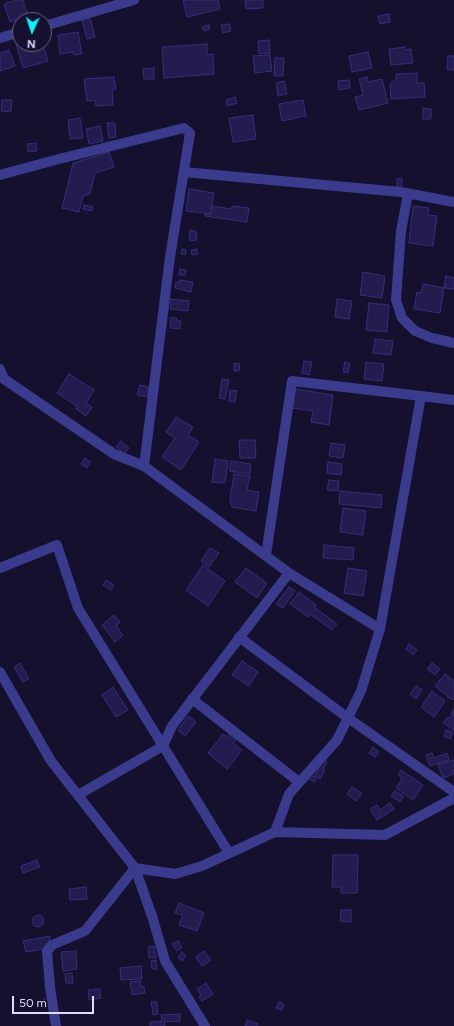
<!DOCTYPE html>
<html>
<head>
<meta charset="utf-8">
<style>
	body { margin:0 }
	#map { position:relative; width:454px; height:1026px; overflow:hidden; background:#14102d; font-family:Figtree,sans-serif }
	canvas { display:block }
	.north { position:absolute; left:12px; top:12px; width:40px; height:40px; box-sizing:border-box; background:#14102d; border:1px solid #656281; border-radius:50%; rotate:183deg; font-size:11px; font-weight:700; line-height:16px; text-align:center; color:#dedcff }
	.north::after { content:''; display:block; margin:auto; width:14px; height:18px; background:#08f4ff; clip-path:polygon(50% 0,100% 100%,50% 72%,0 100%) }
	.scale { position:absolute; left:12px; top:996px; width:82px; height:18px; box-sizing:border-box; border:2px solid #dedcff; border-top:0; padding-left:5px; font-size:12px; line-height:14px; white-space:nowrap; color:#dedcff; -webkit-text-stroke:3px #14102d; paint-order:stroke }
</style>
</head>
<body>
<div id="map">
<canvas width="454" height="1026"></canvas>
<div class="north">N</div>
<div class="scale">50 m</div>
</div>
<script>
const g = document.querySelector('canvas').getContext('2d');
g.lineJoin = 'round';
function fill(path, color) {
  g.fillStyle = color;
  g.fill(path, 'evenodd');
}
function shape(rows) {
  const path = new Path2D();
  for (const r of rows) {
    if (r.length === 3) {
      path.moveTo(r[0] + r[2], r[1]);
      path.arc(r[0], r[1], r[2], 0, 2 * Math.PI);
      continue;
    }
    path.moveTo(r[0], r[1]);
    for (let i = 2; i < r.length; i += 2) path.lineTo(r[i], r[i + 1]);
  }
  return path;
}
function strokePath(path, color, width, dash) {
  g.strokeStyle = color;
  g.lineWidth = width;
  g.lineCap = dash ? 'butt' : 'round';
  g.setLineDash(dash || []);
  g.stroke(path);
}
const building = shape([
	[16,0,23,0,28,16,10,22,4,4,16,0],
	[187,0,218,0,220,9,187,17,183,1,187,0],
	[245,0,263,0,263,8,246,9,245,0],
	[389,14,390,22,380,24,378,16,389,14],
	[90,18,95,37,87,39,82,20,90,18],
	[229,24,231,31,223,33,221,25,229,24],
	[209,25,210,29,204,31,202,27,209,25],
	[78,32,82,54,74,55,73,52,60,54,58,35,78,32],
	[269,40,270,53,259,54,258,41,269,40],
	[20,43,20,44,43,44,48,61,23,68,16,44,20,43],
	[207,44,207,55,213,54,214,74,164,78,162,47,207,44],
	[405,47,405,50,411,49,413,63,391,65,389,49,405,47],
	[9,50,15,66,0,71,0,53,9,50],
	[368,52,372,68,352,72,349,56,368,52],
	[270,55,272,71,255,73,253,56,270,55],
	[448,56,454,56,454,70,447,70,448,56],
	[275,58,284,58,283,76,274,76,275,58],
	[154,68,154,79,144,79,143,69,154,68],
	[417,73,417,83,424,83,425,97,391,99,390,84,396,79,396,74,417,73],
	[114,77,116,89,112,90,113,105,96,106,95,100,87,101,84,79,114,77],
	[367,77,368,82,382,79,388,103,359,110,355,97,363,95,359,79,367,77],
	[349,80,350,88,339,90,338,81,349,80],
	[284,81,287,94,278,96,276,83,284,81],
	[235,97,237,103,227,106,226,100,235,97],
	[2,100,12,100,11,112,1,111,2,100],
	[303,100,306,116,282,121,279,104,303,100],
	[423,108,431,109,431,119,423,119,423,108],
	[253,115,256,139,233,142,229,118,253,115],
	[80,118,83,138,70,139,68,120,80,118],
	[107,123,115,123,116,137,109,138,107,123],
	[100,126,103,141,89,144,86,129,100,126],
	[36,143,37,151,28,152,27,144,36,143],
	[109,152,114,167,95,173,90,194,83,196,79,212,62,208,73,163,109,152],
	[397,179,402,179,402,186,397,186,397,179],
	[189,189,214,193,211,214,186,211,189,189],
	[84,205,93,207,92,211,83,209,84,205],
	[212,206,232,209,232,206,249,208,247,222,205,216,205,214,211,214,212,206],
	[413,206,429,208,428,215,437,216,433,246,409,243,413,206],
	[190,230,197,232,196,241,189,240,190,230],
	[182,249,186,250,185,255,181,254,182,249],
	[197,249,198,254,192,255,191,250,197,249],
	[180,269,186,270,185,275,179,275,180,269],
	[363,272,385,276,382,298,360,295,363,272],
	[446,276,454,278,454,289,444,288,446,276],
	[180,280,193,282,191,292,175,288,176,282,179,283,180,280],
	[423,284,444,288,440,313,414,309,417,292,421,293,423,284],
	[171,299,189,301,188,311,170,309,171,299],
	[337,299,352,301,349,319,335,317,337,299],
	[369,303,389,305,387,332,366,330,369,303],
	[171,318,177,318,176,321,181,321,180,329,170,328,171,318],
	[375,339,393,341,391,355,373,353,375,339],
	[304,361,312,362,309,375,302,373,304,361],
	[345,362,350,363,348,373,343,372,345,362],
	[366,362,384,364,382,381,364,379,366,362],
	[234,363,240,364,239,371,234,371,234,363],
	[69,374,94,390,86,403,92,407,86,416,76,409,78,407,57,393,69,374],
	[222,379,229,380,225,399,219,398,222,379],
	[140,385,149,387,147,397,137,395,140,385],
	[295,389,333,395,329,425,311,422,313,411,292,408,295,389],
	[230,390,237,391,235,402,229,401,230,390],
	[176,417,193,427,188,435,199,442,181,470,162,457,175,438,166,432,176,417],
	[239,440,255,440,256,458,240,458,239,440],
	[121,441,129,448,124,454,116,447,121,441],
	[331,443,345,445,343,458,329,456,331,443],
	[85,458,91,462,87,468,81,464,85,458],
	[215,459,228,461,225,483,212,482,215,459],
	[231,461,251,464,250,474,229,471,231,461],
	[328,462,342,464,341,475,327,473,328,462],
	[234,474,250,476,247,490,259,492,256,511,232,507,230,499,234,474],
	[329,480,339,481,338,491,327,490,329,480],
	[340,491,382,495,381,508,339,504,340,491],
	[343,508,366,511,363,535,340,532,343,508],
	[324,545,354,548,353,560,323,558,324,545],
	[210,548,219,553,209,567,201,561,210,548],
	[203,565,225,581,208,606,186,590,203,565],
	[246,568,267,583,257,598,235,582,246,568],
	[348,568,367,571,363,596,344,593,348,568],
	[106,580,114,585,111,590,103,585,106,580],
	[289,587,295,591,283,608,276,604,289,587],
	[299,592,316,605,314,607,337,624,332,630,310,614,308,617,290,604,299,592],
	[114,615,120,622,116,626,123,635,115,642,102,625,114,615],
	[409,644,417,650,413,655,406,649,409,644],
	[242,661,258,672,249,686,232,675,242,661],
	[20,663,29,679,23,682,14,667,20,663],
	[432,663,440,669,435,675,427,669,432,663],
	[445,674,454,681,454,697,452,700,435,686,445,674],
	[416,686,422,690,416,699,410,694,416,686],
	[113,687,128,710,116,717,102,695,113,687],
	[432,691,445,701,434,717,421,707,432,691],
	[454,709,454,730,443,723,448,717,450,718,453,714,451,713,454,709],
	[188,716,196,722,185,736,178,730,188,716],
	[446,730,453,732,450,739,444,736,446,730],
	[231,732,237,738,233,743,242,750,227,769,208,753,223,734,227,737,231,732],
	[373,747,379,752,375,757,369,753,373,747],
	[432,753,434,758,447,753,449,760,430,766,426,755,432,753],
	[323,760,327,762,323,769,325,770,320,779,318,777,314,782,309,779,311,775,314,777,323,760],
	[454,760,454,774,443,778,438,765,454,760],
	[401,770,423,785,413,800,396,788,402,779,398,774,401,770],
	[352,787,362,793,356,801,347,794,352,787],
	[395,791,403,796,400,802,391,796,395,791],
	[390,803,394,809,377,820,370,809,377,805,380,810,390,803],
	[333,855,358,855,357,893,341,893,341,887,332,887,333,855],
	[37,860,40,867,23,873,21,866,37,860],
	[86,887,87,899,70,900,69,889,86,887],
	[179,903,204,913,197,931,179,925,183,915,175,913,179,903],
	[341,910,351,910,351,922,340,921,341,910],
	[38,921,6],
	[50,936,50,940,43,949,26,952,23,941,50,936],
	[178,941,182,947,177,951,172,944,178,941],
	[154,946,156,958,149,958,148,947,154,946],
	[76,951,77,969,63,971,61,952,76,951],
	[204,951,211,960,202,966,196,957,204,951],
	[182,952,186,956,182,961,178,957,182,952],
	[156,960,157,969,152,969,151,961,156,960],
	[141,966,142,979,121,980,120,968,141,966],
	[72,973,73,983,66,983,65,974,72,973],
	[140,981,141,987,144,986,145,993,132,995,130,982,140,981],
	[206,983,213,994,202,1001,199,997,201,995,197,989,206,983],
	[100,989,101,998,89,1000,88,990,100,989],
	[45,999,47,1007,41,1008,40,1001,45,999],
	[151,1002,157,1002,158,1014,153,1015,151,1002],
	[279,1002,284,1004,282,1010,276,1008,279,1002],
	[180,1014,180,1021,164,1022,165,1026,150,1026,150,1022,162,1021,161,1015,180,1014],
	[247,1020,258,1024,257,1026,245,1026,247,1020]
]);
fill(building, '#231c4e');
strokePath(building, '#382d7b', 1);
strokePath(shape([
	[44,26,134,0],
	[0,38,20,32],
	[184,172,401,192,454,202],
	[0,175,59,159,184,128,190,133,170,257,144,466,289,573,172,726,163,746,78,795],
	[408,194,401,231,396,300,402,318,415,331,432,338,454,343],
	[0,369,4,379,114,454,144,466],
	[266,555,292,381,421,396],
	[0,568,57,545,78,608,229,853],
	[289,573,380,629],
	[239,637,348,718,454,792],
	[0,672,51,761,135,868,153,919,165,961,205,1026],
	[192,699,299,782],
	[275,832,289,794,337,740,361,691,380,629,421,396,454,400],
	[56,1026,50,987,47,951,52,945,85,931,135,868,175,874,202,866,275,832,385,835,454,798]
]), '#3a3b8d', 10);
</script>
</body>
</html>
